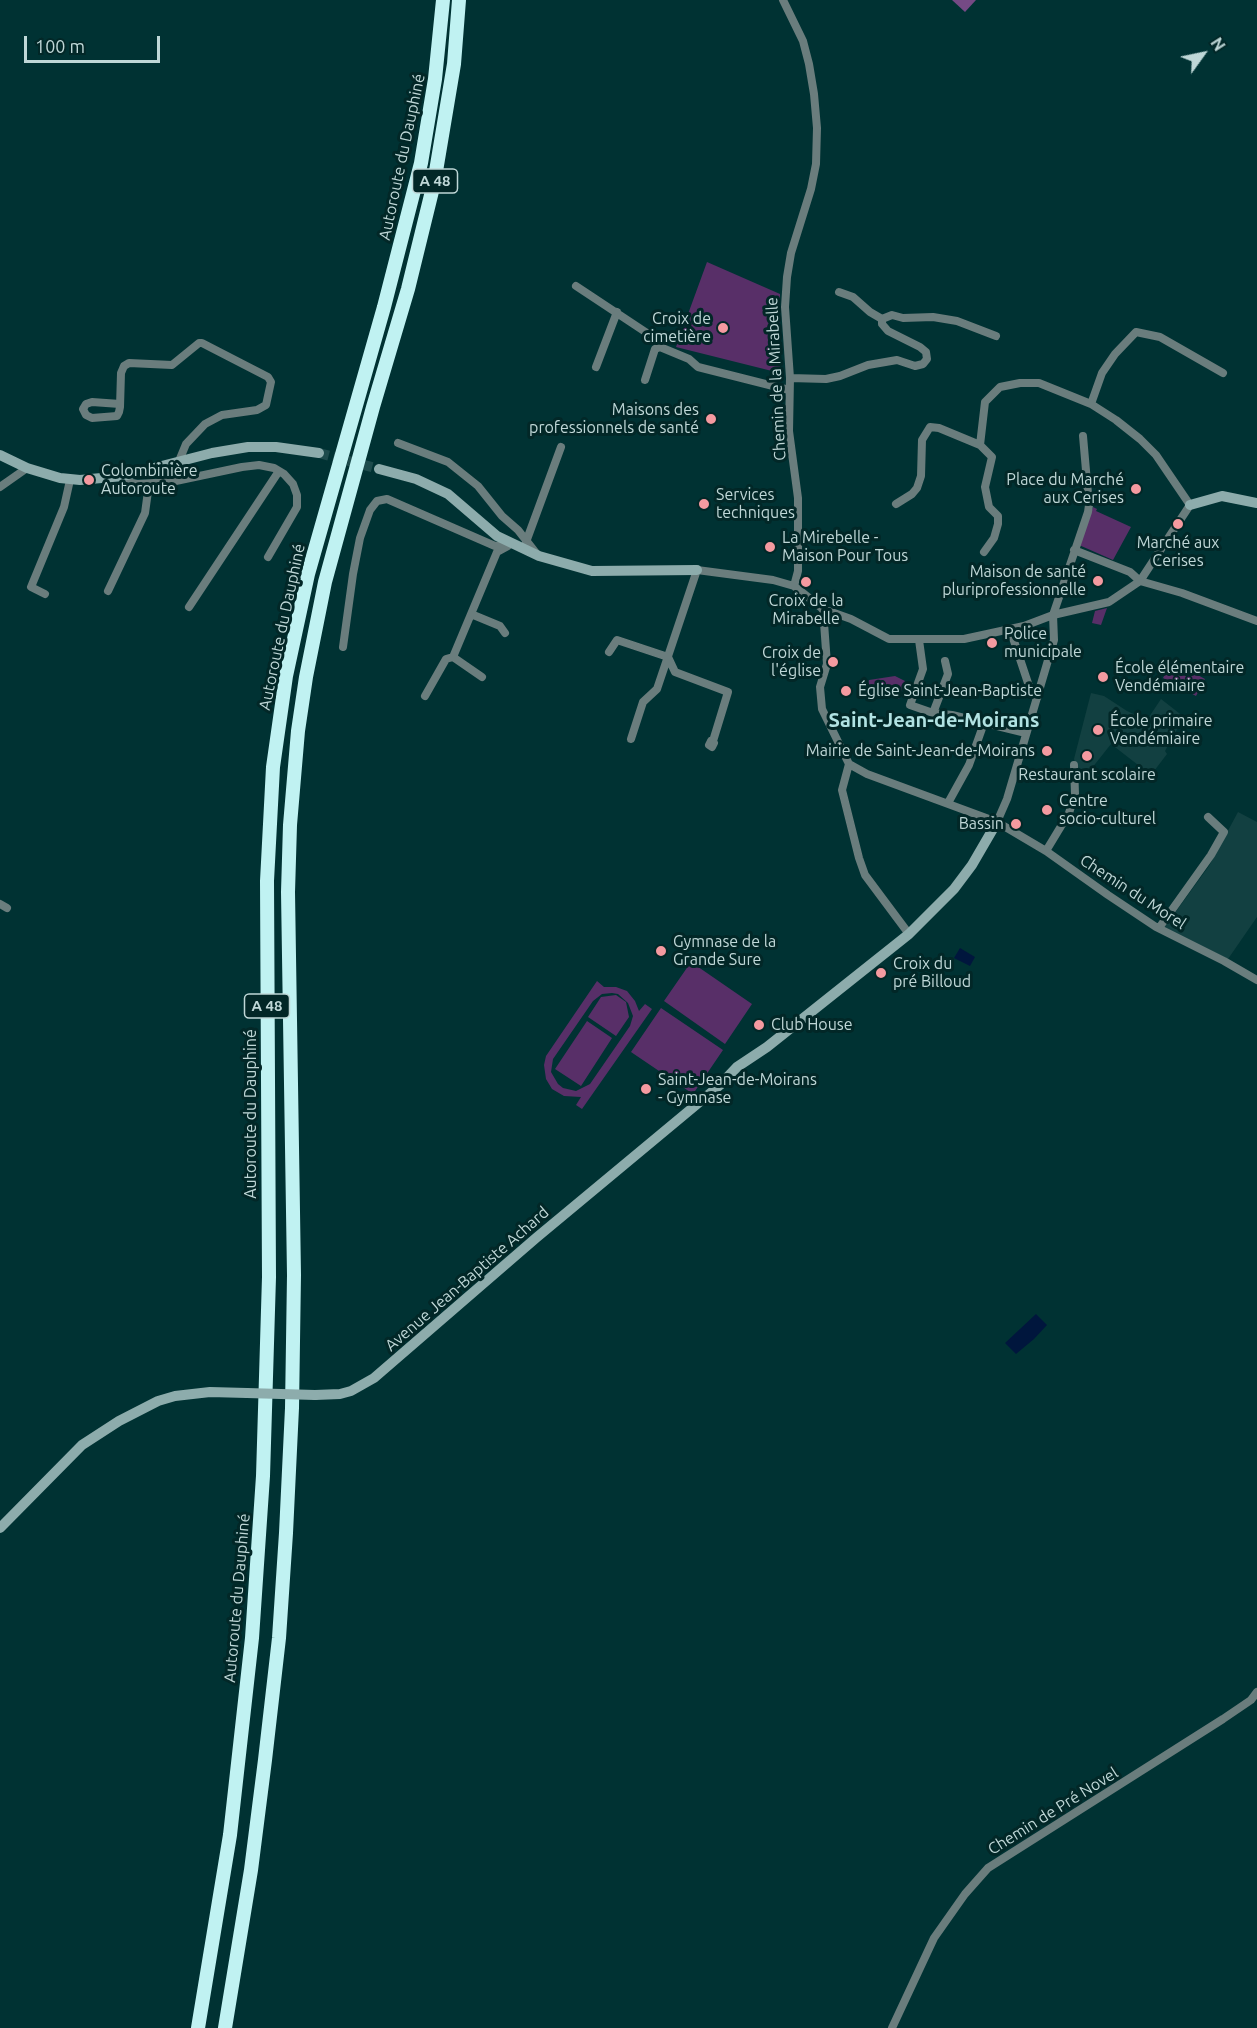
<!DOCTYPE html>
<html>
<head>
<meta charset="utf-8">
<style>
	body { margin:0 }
	#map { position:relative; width:1257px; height:2028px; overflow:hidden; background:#003233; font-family:Ubuntu,sans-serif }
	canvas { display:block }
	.north { position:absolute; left:1173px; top:24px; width:60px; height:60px; -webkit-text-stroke:4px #022727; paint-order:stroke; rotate:57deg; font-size:16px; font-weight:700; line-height:24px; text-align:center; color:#bfd7d7 }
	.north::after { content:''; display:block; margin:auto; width:21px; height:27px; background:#bfd7d7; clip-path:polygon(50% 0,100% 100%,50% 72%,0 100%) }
	.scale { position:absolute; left:24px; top:36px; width:136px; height:27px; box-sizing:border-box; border:3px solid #bfd7d7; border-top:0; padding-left:8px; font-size:18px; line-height:21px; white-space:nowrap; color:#bfd7d7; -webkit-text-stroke:4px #022727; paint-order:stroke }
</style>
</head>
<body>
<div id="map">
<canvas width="1257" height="2028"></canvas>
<div class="north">N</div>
<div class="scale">100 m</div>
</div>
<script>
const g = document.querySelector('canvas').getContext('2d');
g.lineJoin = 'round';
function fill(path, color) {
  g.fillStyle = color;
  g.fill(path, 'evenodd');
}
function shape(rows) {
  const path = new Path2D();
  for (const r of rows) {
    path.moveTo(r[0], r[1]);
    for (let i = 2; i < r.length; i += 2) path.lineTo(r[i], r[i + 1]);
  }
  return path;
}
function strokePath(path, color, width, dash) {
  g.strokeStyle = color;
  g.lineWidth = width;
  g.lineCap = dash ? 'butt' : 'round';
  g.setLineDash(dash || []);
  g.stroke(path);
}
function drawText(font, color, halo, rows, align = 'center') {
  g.font = font + ' Ubuntu,sans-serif';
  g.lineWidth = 6;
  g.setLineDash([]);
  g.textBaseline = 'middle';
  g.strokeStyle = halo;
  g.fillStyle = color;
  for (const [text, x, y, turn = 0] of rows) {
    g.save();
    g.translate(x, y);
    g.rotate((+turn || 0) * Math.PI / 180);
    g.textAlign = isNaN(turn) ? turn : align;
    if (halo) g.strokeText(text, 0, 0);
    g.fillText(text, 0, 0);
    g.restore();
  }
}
fill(shape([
	[1091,693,1104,696,1127,711,1147,720,1161,699,1184,717,1165,751,1167,754,1151,775,1111,744,1088,773,1076,766,1074,759],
	[1238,812,1257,822,1257,917,1228,959,1164,928,1209,866]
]), '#124041');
fill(shape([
	[707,262,780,294,780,373,676,347],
	[1093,507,1097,509,1096,511,1131,527,1113,560,1079,545],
	[1107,608,1101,625,1092,623,1095,611],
	[1172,661,1205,679,1196,696,1163,678],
	[895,676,905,681,899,699,868,686,869,680],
	[691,962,752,1004,725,1044,664,1001],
	[597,981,604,987,616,987,627,991,635,1001,639,1011,645,1004,652,1009,582,1109,576,1105,581,1097,564,1096,552,1089,546,1079,544,1065,546,1056],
	[612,993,618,994,628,1003,633,1016,630,1026,590,1084,576,1091,563,1088,558,1084,551,1072,553,1059,593,1001,602,994],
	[616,995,626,1002,629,1017,616,1036,588,1017,601,997],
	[661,1008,723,1050,693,1094,631,1052],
	[587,1021,612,1038,581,1086,555,1069]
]), '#582f68');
fill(shape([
	[952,0,976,0,965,12]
]), '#754a85');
fill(shape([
	[960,948,975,957,970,966,954,958],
	[1036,1314,1047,1325,1034,1339,1016,1354,1005,1343]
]), '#00163d');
strokePath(shape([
	[319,453,379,469]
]), '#1d4b4c', 10, [10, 5]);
strokePath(shape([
	[783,0,803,41,809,64,814,94,817,128,816,164,811,189,791,253,787,277,785,307,790,378,789,431,798,498,798,571,794,586],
	[576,286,656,339,660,347,689,359,698,367,789,390],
	[839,292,853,297,870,312,882,319],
	[596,367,617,312],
	[790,378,826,379,840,376,868,365,897,360,915,366,923,364,927,359,926,352,920,347,888,331,882,324,882,319,892,315,903,318,933,317,957,321,996,336],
	[645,380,655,349,660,347],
	[120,404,92,402,86,404,83,409,86,415,92,418,117,416,119,412,120,407,121,373,124,366,129,363,172,365,199,343,202,343,268,377,271,382,266,405,257,410,222,415,205,424,186,444,179,461],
	[1091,404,1102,373,1115,354,1136,332,1160,337,1223,373],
	[398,443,448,462,478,486,502,516,518,530,536,553],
	[980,445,992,457,985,487,989,507,998,516,998,524,994,538,984,552],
	[123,476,127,482,137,484,171,482,242,467,259,465,274,468,284,474,293,484,297,495,297,507,268,557],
	[0,487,27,468],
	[526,542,561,447],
	[1074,550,1130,572,1140,581,1182,593,1257,621],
	[108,591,145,513,149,484],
	[45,594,31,587,64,507,70,480],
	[189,607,279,471],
	[823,609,827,664,820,687,822,709,849,764],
	[471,614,500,626,505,633],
	[1010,629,1031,692,1037,698],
	[919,640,923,669,910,705,933,713,952,715,1026,733],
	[343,647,353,574,360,538,370,510,377,501,387,499,495,546,512,544],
	[609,652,617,640,668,657,675,672,728,692,713,741],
	[482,677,453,657,497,552,508,546],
	[425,696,446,659,453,657],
	[933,713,948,674,945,661],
	[631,739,643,702,657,689,697,570,773,580,794,586,823,609,851,619,889,639,964,639,1024,626,1053,615,1109,602,1140,581,1190,505,1156,455,1140,439,1116,420,1091,404,1039,383,1020,383,1000,387,985,402,980,445,939,428,930,427,922,440,921,476,917,488,912,494,896,504],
	[711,741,714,743,712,747,709,745,711,741],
	[849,764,867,774,997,822,1046,851,1108,895,1156,927,1224,961,1257,980],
	[849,764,842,790,859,858,865,875,909,934],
	[948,803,969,765,984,723],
	[997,822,1007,799,1054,640,1053,615,1088,512,1089,505,1083,436],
	[1046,851,1069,813,1075,794,1074,765],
	[0,904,7,908],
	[1159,928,1211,855,1224,832,1208,817],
	[892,2028,934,1938,965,1894,988,1868,1223,1719,1251,1700,1257,1692]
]), '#6a7d7d', 8);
strokePath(shape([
	[0,455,27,468,60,478,80,480,123,476,212,453,248,447,276,447,319,453],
	[379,469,416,479,448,494,497,536,539,556,592,571,697,570],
	[1190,505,1222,496,1257,503],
	[315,1395,340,1394,351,1391,374,1378,536,1238,720,1085,737,1067,767,1047,909,934,954,889,972,865,997,822],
	[0,1528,82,1445,119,1421,158,1401,175,1396,210,1392,247,1393]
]), '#8dacac', 10);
strokePath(shape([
	[198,2028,230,1835,252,1638,263,1476,269,1277,267,881,273,767,286,676,308,574,384,307,421,163,435,79,443,0],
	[225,2028,251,1870,265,1760,279,1638,286,1533,292,1408,294,1275,288,892,290,825,298,731,306,677,325,582,373,407,408,289,434,183,454,64,459,0]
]), '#c0f2f2', 14);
strokePath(shape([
	[247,1393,315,1395]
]), '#8dacac', 10);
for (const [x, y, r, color] of [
	[723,328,6,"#f49aa0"],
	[711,419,6,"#f49aa0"],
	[89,480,6,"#f49aa0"],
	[1136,489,6,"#f49aa0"],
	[704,504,6,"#f49aa0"],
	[1178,524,6,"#f49aa0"],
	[770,547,6,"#f49aa0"],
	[1098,581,6,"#f49aa0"],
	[806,582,6,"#f49aa0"],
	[992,643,6,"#f49aa0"],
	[833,662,6,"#f49aa0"],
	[1103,677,6,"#f49aa0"],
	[846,691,6,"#f49aa0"],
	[1098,730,6,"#f49aa0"],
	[1047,751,6,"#f49aa0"],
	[1087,756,6,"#f49aa0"],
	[1047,810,6,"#f49aa0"],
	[1016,824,6,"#f49aa0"],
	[661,951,6,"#f49aa0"],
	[881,973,6,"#f49aa0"],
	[759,1025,6,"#f49aa0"],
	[646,1089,6,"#f49aa0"]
]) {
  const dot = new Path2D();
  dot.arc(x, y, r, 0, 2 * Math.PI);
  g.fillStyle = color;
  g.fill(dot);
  strokePath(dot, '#022727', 2);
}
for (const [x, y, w] of [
	[435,181,45],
	[267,1006,45]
]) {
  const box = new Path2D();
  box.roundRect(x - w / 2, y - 12, w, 24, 4.5);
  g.fillStyle = '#022727';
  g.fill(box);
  strokePath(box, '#bfd7d7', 1.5);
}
drawText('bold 15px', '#bfd7d7', null, [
	["A 48",435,181],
	["A 48",267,1006]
]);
drawText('16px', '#bfd7d7', '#022727', [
	["Autoroute du Dauphiné",402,157,-78],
	["Chemin de la Mirabelle",776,379,-93],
	["Autoroute du Dauphiné",282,627,-78],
	["Chemin du Morel",1133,892,33],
	["Autoroute du Dauphiné",251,1114,-90],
	["Avenue Jean-Baptiste Achard",467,1279,-41],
	["Autoroute du Dauphiné",237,1598,-85],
	["Chemin de Pré Novel",1053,1811,-32]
]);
drawText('16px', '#bfd7d7', '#022727', [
	["Croix de",711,319,"right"],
	["cimetière",711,337,"right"],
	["Maisons des",699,410,"right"],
	["professionnels de santé",699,428,"right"],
	["Colombinière",101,471],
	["Autoroute",101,489],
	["Place du Marché",1124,480,"right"],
	["aux Cerises",1124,498,"right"],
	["Services",716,495],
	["techniques",716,513],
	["La Mirebelle -",782,538],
	["Maison Pour Tous",782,556],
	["Marché aux",1178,543,"center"],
	["Cerises",1178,561,"center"],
	["Maison de santé",1086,572,"right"],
	["pluriprofessionnelle",1086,590,"right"],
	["Croix de la",806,601,"center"],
	["Mirabelle",806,619,"center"],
	["Police",1004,634],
	["municipale",1004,652],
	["Croix de",821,653,"right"],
	["l'église",821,671,"right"],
	["École élémentaire",1115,668],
	["Vendémiaire",1115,686],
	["Église Saint-Jean-Baptiste",858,691],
	["École primaire",1110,721],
	["Vendémiaire",1110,739],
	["Mairie de Saint-Jean-de-Moirans",1035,751,"right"],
	["Restaurant scolaire",1087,775,"center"],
	["Centre",1059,801],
	["socio-culturel",1059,819],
	["Bassin",1004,824,"right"],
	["Gymnase de la",673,942],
	["Grande Sure",673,960],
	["Croix du",893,964],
	["pré Billoud",893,982],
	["Club House",771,1025],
	["Saint-Jean-de-Moirans",658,1080],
	["- Gymnase",658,1098]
], 'left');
drawText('bold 20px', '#b1e2e2', '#022727', [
	["Saint-Jean-de-Moirans",934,720]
]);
</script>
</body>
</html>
